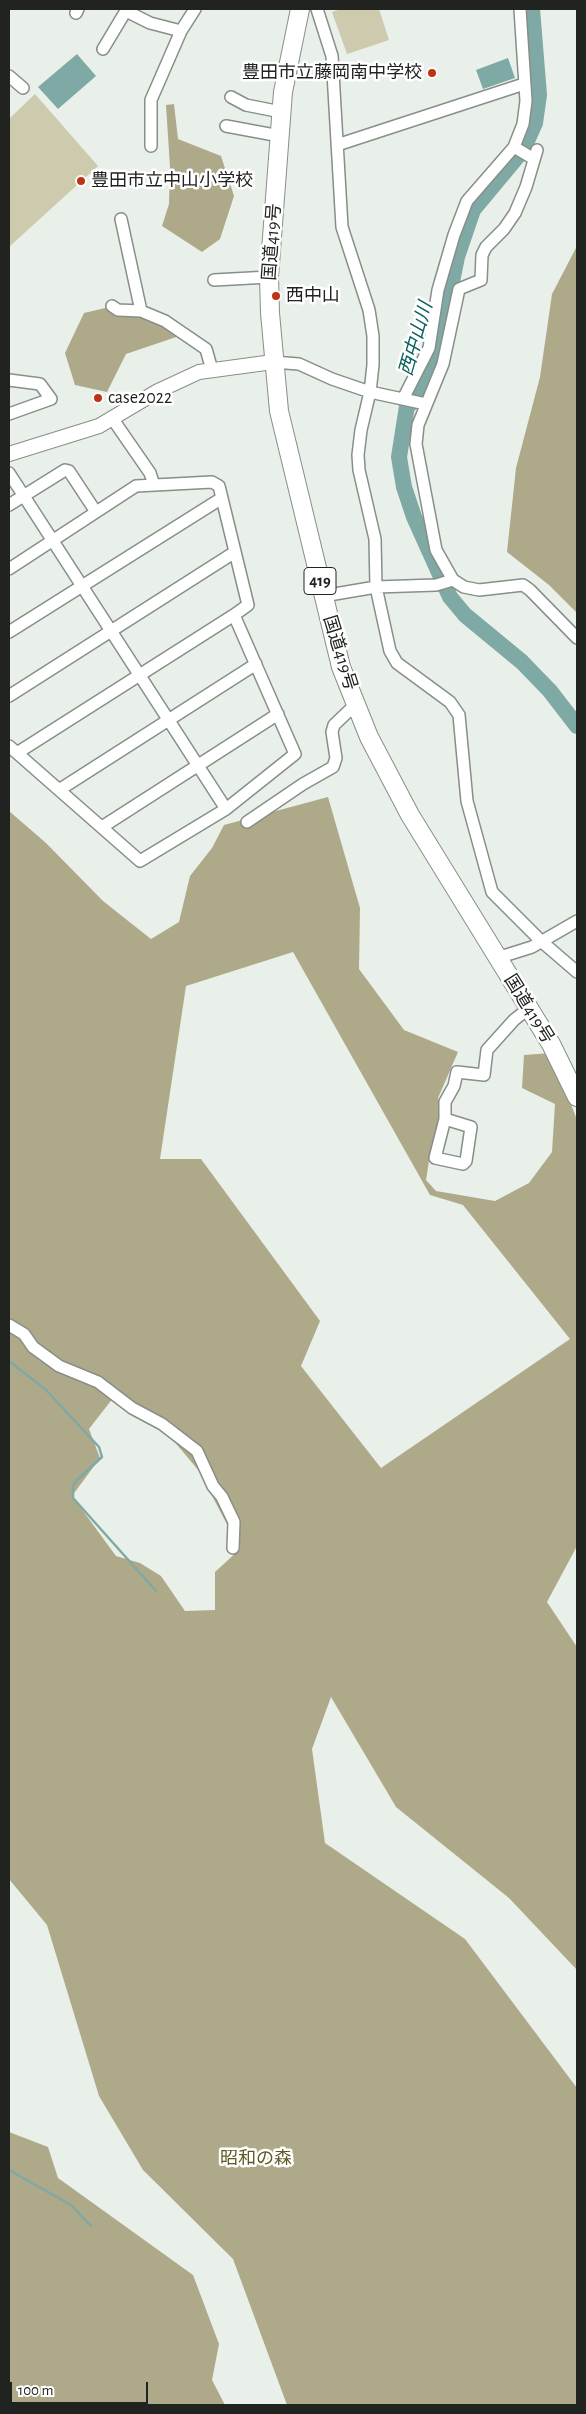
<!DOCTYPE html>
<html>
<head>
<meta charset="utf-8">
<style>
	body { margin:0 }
	#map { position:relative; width:586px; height:2414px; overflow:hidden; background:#e9f0e9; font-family:"Alegreya Sans",sans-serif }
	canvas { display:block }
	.frame { position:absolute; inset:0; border:10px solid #202320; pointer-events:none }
	.scale { position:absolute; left:10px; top:2382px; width:138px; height:22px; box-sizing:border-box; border:2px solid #202320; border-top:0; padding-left:6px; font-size:15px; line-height:18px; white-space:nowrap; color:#202320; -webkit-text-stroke:4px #fff; paint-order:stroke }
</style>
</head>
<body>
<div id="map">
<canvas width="586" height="2414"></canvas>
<div class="frame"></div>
<div class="scale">100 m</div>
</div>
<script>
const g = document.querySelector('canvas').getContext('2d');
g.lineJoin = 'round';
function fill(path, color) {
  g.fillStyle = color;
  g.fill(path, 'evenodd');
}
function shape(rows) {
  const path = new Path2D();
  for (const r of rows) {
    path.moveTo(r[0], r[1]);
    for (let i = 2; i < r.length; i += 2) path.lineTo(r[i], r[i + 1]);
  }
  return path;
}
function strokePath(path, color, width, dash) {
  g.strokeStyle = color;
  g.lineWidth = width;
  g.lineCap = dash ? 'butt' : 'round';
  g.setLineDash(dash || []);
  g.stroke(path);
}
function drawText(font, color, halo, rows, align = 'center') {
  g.font = font + ' "Alegreya Sans","Noto Sans JP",sans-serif';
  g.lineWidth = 5;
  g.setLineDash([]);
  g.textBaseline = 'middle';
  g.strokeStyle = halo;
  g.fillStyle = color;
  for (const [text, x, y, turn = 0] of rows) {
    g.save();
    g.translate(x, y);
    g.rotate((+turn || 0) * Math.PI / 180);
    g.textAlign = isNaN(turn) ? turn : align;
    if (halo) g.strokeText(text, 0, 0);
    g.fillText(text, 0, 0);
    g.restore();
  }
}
fill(shape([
	[341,9,379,9,389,40,347,54,332,12],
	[35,94,98,166,9,247,9,119]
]), '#cecaad');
fill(shape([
	[174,104,178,139,221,156,234,196,220,239,202,252,162,226,169,204,170,167,166,105],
	[577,246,577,613,549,585,507,552,516,468,540,377,552,294],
	[118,305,148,319,185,327,185,334,126,354,107,392,75,385,65,353,84,313],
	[328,797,360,908,359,969,404,1030,458,1052,438,1098,442,1112,431,1148,426,1180,436,1191,495,1201,529,1183,552,1152,555,1104,522,1088,524,1055,552,1053,577,1120,577,1546,547,1602,577,1647,577,1970,509,1898,396,1807,331,1697,312,1749,325,1843,465,1939,577,2088,577,2405,287,2405,233,2259,143,2170,99,2096,47,1925,9,1879,9,811,46,843,103,901,151,939,179,922,190,876,212,848,224,825],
	[293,952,430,1195,463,1205,570,1339,381,1468,301,1366,320,1321,201,1159,160,1159,186,986],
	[113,1398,163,1428,199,1471,240,1549,215,1572,215,1610,185,1611,161,1576,140,1563,116,1556,72,1496,100,1458,89,1429],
	[9,2132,48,2147,58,2178,193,2275,219,2344,212,2380,225,2405,13,2405,9,2396]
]), '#aea989');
fill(shape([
	[77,54,96,76,58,109,38,87],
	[508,58,515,78,483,89,476,70]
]), '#7fa9a5');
strokePath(shape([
	[9,1361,46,1390,99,1447,102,1457,77,1480,73,1486,73,1498,156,1591],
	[9,2170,71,2205,91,2226]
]), '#7fa9a5', 2.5);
strokePath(shape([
	[532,9,539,95,535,123,523,150,473,210,457,257,443,326,428,376,419,397,407,406,399,457,404,487,414,517,450,597,465,615,522,662,550,691,577,726]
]), '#7fa9a5', 16);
const minor = shape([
	[127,9,130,13,150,23,181,31],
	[317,9,332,56,342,227,369,310,373,336,373,365,370,392,361,430,358,455,359,470,375,539,376,587,390,651,397,663,450,702,459,715,467,801,492,892,541,941,577,972],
	[76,13,78,9],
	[103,49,127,9],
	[9,76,23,88],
	[231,97,246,105,281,112],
	[226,126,280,136],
	[337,145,524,84],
	[151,146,151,100,181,31,195,9],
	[514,147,534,159],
	[537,150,526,187,515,213,504,229,486,247,482,255,481,280,459,289,443,364,418,425,416,444,436,550,453,580,464,587,479,590,523,585,530,590,577,638],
	[121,219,141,311],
	[214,280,269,277],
	[112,306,118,310,141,311,165,321,206,349,212,370],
	[273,362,299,364,332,379,370,392,426,404],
	[9,380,40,384,51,399,9,414],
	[403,399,429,348,438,290,454,235,467,201,514,147,523,124,526,101,520,9],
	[112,418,150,473,154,485],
	[9,473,226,809],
	[9,505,65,470,69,471,96,512],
	[9,569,136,486,212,482,219,486,248,605,234,615,295,754,226,809,140,861,9,746],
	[323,596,376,587,436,585,453,580],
	[9,632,222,498],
	[9,696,235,552],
	[17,753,234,615],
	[59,790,256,664],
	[247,822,303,784,333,767,336,758,332,732,334,725,357,703],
	[102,827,278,714],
	[497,958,532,947,577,921],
	[445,1119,435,1158,463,1164,466,1161,471,1127,445,1119,445,1102,454,1086,457,1072,484,1075,487,1050,514,1020,529,1008],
	[9,1325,24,1334,33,1347,59,1366,98,1382,132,1408,162,1424,197,1451,213,1486,222,1497,234,1522,233,1548]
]);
const tertiary = shape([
	[9,454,99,426,158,391,199,372,273,362]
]);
const trunk = shape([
	[300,9,283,92,269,277,270,313,279,411,341,667,369,737,410,815,551,1044,577,1097]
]);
strokePath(minor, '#888e88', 14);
strokePath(tertiary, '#888e88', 16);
strokePath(trunk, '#888e88', 20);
strokePath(minor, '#fff', 11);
strokePath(tertiary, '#fff', 14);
strokePath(trunk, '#fff', 18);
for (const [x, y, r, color] of [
	[432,73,5,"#be3314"],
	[81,181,5,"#be3314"],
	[276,296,5,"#be3314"],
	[98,398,5,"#be3314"]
]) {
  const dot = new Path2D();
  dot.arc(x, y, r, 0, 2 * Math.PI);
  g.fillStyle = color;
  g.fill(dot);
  strokePath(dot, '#fff', 2);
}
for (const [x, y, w] of [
	[320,581,32]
]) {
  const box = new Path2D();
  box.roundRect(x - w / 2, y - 13.5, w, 27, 4);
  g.fillStyle = '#fff';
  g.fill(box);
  strokePath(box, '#202320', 1);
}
drawText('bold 16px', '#202320', null, [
	["419",320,581]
]);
drawText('18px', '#202320', '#fff', [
	["豊田市立藤岡南中学校",422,73,"right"],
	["豊田市立中山小学校",91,181],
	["西中山",286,296],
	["case2022",108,398]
], 'left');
drawText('18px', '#202320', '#fff', [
	["国道419号",272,242,-86],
	["国道419号",340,653,73],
	["国道419号",529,1009,58]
]);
drawText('18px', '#615922', '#fff', [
	["昭和の森",256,2159]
]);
drawText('italic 19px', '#0c635f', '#fff', [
	["西中山川",416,339,-74]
]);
</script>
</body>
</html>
